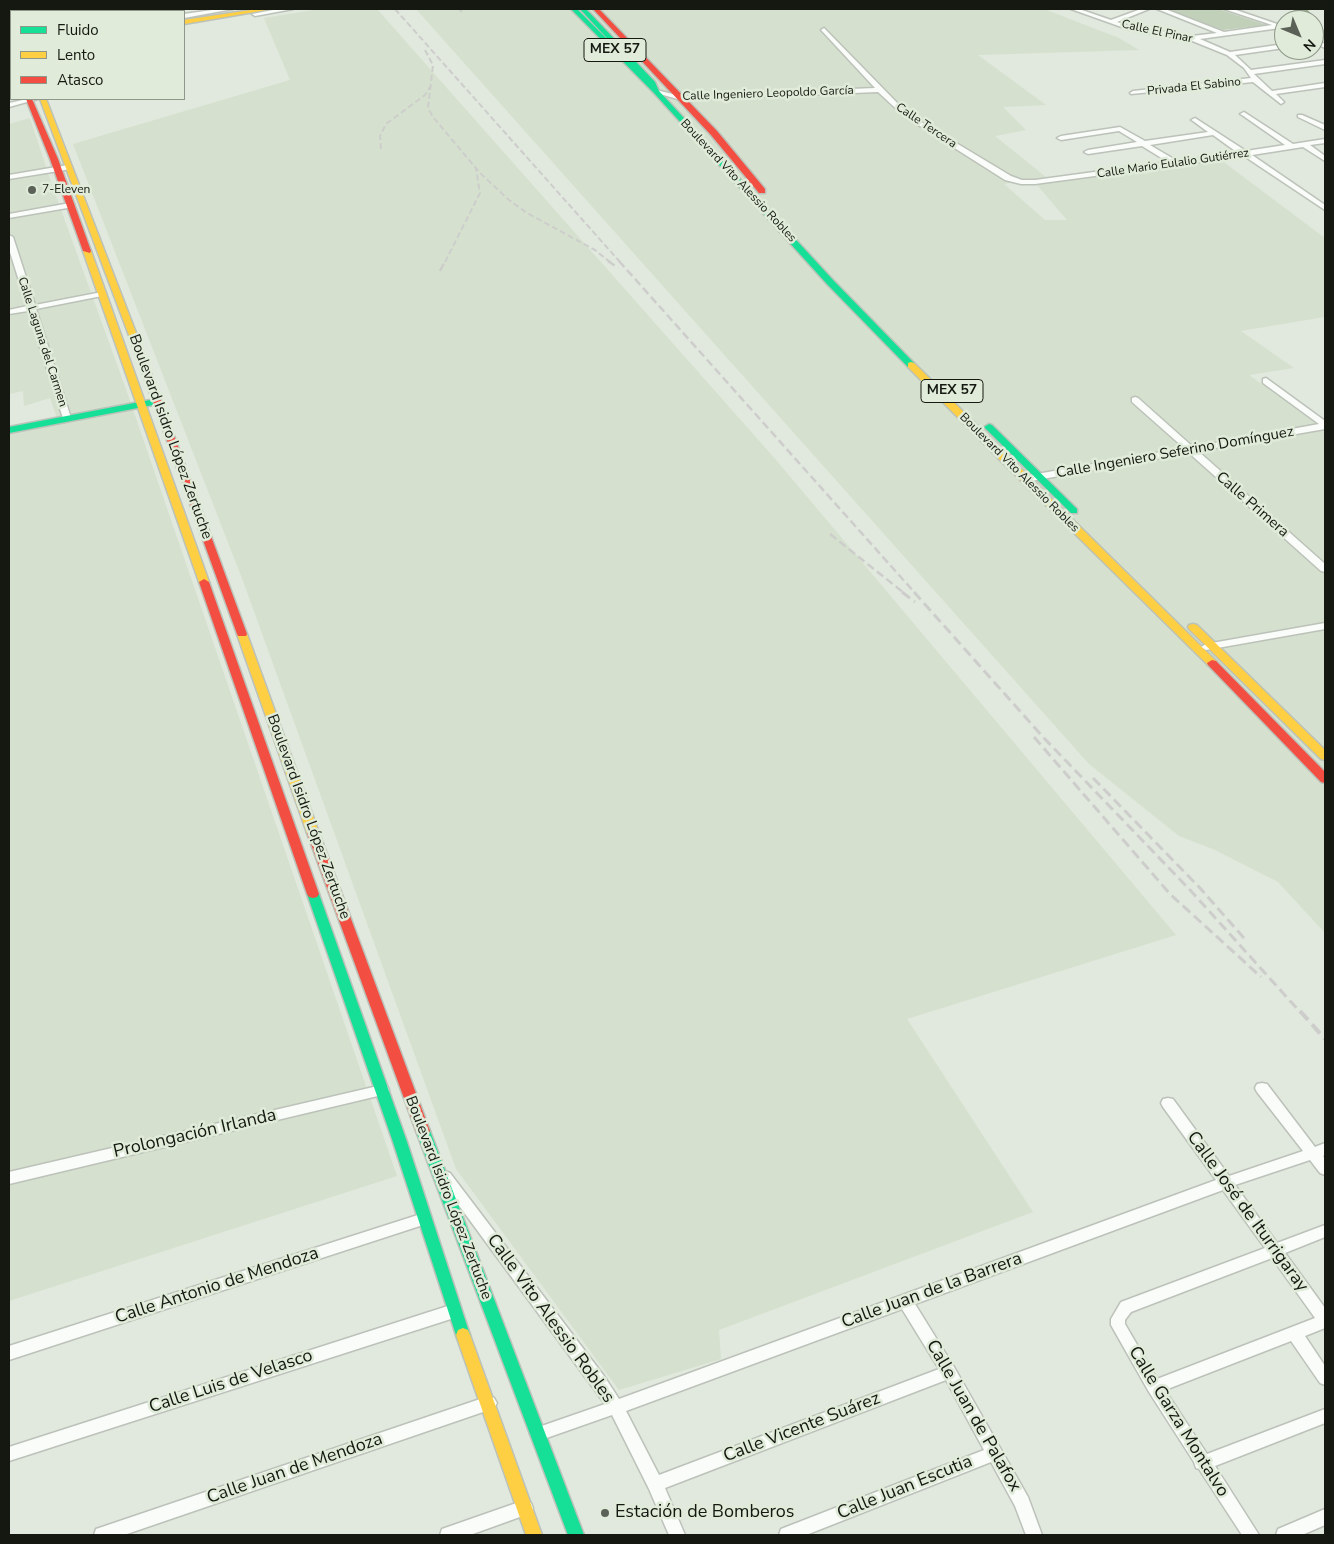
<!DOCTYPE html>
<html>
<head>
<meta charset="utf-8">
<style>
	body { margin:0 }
	#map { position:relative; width:1334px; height:1544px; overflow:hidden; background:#e1e8dd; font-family:"Nunito Sans",sans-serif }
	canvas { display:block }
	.frame { position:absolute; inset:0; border:10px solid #141811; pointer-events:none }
	.legend { position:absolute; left:10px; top:10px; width:175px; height:90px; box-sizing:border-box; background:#e0ecd9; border:1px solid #8e9789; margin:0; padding:6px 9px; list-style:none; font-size:15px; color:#141811 }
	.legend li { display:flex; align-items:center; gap:10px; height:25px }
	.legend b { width:25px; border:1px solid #8e9789 }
	.north { position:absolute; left:1274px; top:10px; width:50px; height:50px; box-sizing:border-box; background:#e0ecd9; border:1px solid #8e9789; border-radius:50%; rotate:135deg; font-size:14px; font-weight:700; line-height:20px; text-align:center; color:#141811 }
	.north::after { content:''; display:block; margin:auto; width:18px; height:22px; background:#5c6158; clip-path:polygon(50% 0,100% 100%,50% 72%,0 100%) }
</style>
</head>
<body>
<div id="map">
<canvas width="1334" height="1544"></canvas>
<div class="frame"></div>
<ul class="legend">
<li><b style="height:6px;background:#16e098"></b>Fluido</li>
<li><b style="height:6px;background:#ffcf43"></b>Lento</li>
<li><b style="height:6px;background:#f24e42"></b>Atasco</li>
</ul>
<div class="north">N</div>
</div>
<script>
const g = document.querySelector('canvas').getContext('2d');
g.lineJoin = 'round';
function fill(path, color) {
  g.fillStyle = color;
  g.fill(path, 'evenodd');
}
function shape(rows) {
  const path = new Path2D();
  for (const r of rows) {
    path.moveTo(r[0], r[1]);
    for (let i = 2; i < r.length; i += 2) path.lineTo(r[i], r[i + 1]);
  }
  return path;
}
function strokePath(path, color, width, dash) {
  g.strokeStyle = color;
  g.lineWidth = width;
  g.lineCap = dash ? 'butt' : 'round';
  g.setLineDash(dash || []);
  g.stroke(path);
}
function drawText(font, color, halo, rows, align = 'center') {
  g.font = font + ' "Nunito Sans",sans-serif';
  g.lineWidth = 5;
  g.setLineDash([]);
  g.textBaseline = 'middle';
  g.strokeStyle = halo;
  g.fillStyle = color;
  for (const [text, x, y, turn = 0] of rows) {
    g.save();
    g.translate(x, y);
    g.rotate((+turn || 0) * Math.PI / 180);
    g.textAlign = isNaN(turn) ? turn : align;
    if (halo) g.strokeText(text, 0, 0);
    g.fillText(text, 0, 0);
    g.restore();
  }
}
fill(shape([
	[21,9,184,9,166,11,22,11],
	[320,9,377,9,777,461,1176,935,907,1019,1033,1212,719,1330,721,1359,619,1390,456,1169,243,581,73,144,290,80,264,18],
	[416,9,1044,9,1119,38,1139,50,978,55,1046,105,1003,107,1026,130,995,136,1046,177,1004,184,1045,220,1067,220,1037,185,1093,176,1221,160,1325,238,1325,317,1241,331,1294,368,1249,375,1325,430,1325,933,1278,882,1215,850,1179,836,1089,764],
	[30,118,51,182,128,395,397,1176,9,1301,9,434,59,424,50,398,24,406,23,391,9,394,9,124]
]), '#d5e1ce');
fill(shape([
	[1166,9,1218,9,1266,25,1223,30]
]), '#c1d0b9');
fill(shape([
	[1292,9,1307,9,1325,32,1325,39,1314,34,1314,20,1306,20,1292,9]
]), '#9aaf8d');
const street = shape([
	[219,9,233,9,184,18,184,14,219,9],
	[278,9,293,9,255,16,252,14,278,9],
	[1071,9,1079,9,1111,20,1141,9,1149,9,1117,22,1133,27,1192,36,1217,33,1157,9,1165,9,1224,32,1272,25,1224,9,1233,9,1283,26,1280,28,1200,39,1230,52,1284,44,1284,48,1235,55,1251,70,1325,60,1325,64,1254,74,1272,91,1325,83,1325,87,1276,94,1284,102,1281,104,1253,82,1131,94,1130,93,1133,91,1251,78,1244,68,1227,55,1190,40,1130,30,1071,9],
	[824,28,908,114,1011,176,1022,180,1035,180,1168,162,1142,146,1088,154,1084,152,1088,150,1137,142,1119,131,1061,140,1057,138,1061,136,1120,127,1145,141,1208,132,1193,121,1191,120,1195,118,1246,151,1285,145,1242,115,1240,114,1244,112,1293,144,1325,139,1325,143,1310,145,1325,156,1325,161,1303,147,1252,155,1325,205,1325,210,1244,156,1035,184,1021,184,1005,180,904,116,878,92,681,100,653,92,656,90,681,96,875,88,822,31,821,30,824,28],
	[1213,135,1238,153,1177,161,1150,145,1213,135],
	[1314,39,1325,44,1325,48,1314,43,1314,39],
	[27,99,38,99,9,107,9,103,27,99],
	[1298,115,1302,115,1325,125,1325,130,1298,117,1298,115],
	[68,165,72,167,71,169,9,179,9,175,68,165],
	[70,203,74,205,73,207,9,218,9,214,70,203],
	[9,235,13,237,35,305,102,292,106,294,102,296,36,309,71,418,70,420,64,420,63,418,28,311,9,314,9,310,27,306,9,249,9,235],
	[1266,378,1325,421,1325,429,1198,451,1325,564,1325,572,1321,571,1189,453,1031,481,1026,478,1031,475,1184,448,1132,402,1132,398,1135,397,1138,398,1193,447,1319,424,1263,383,1263,379,1266,378],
	[1325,623,1325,629,1206,650,1201,647,1206,644,1325,623],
	[1262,1083,1267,1084,1315,1147,1325,1143,1325,1155,1323,1156,1325,1159,1325,1175,1320,1173,1310,1160,1235,1185,1277,1243,1325,1225,1325,1237,1285,1253,1325,1308,1325,1328,1305,1336,1325,1366,1325,1385,1320,1383,1291,1341,1165,1390,1207,1454,1325,1409,1325,1423,1215,1466,1259,1535,1242,1535,1199,1469,1196,1468,1194,1462,1149,1392,1111,1325,1111,1319,1121,1302,1265,1248,1223,1190,915,1304,954,1367,1028,1497,1042,1535,1026,1535,1015,1506,991,1462,806,1535,779,1535,781,1529,984,1450,946,1380,665,1488,685,1535,669,1535,649,1489,612,1415,538,1441,533,1439,530,1434,533,1429,605,1404,438,1177,440,1173,445,1171,450,1173,604,1376,619,1399,1216,1180,1163,1107,1161,1103,1163,1099,1168,1098,1173,1099,1229,1176,1303,1151,1257,1092,1255,1088,1257,1084,1262,1083],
	[1272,1258,1315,1318,1157,1379,1125,1324,1125,1320,1131,1312,1272,1258],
	[902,1309,939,1369,659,1475,626,1411,902,1309],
	[382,1085,387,1086,389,1090,387,1094,382,1095,9,1184,9,1172,382,1085],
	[424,1213,429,1215,431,1219,429,1223,9,1360,9,1346,424,1213],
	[454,1304,459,1306,461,1311,459,1316,454,1318,9,1461,9,1447,454,1304],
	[489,1396,494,1398,497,1403,494,1408,489,1410,124,1535,94,1535,96,1529,102,1527,489,1396],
	[525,1500,531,1503,533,1508,531,1513,470,1535,440,1535,442,1529,525,1500],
	[1325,1509,1325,1525,1302,1535,1276,1535,1278,1529,1325,1509]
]);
const fast = shape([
	[9,9,13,9,14,11,9,12,9,9],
	[571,9,577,9,616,48,580,9,586,9,655,82,659,91,833,280,914,363,914,367,908,367,827,284,654,93,571,9],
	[150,400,153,401,153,405,9,433,9,427,150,400],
	[989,424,992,425,1077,509,1077,513,1071,513,986,429,984,427,989,424],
	[313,890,317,891,319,894,407,1142,470,1335,468,1340,463,1342,458,1340,456,1335,393,1142,307,894,309,891,313,890],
	[423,1125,428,1127,430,1131,584,1535,568,1535,416,1131,418,1127,423,1125]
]);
const slow = shape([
	[258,9,272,9,184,24,184,20,258,9],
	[9,46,11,46,11,50,9,50,9,46],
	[40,99,46,99,138,338,137,340,134,341,130,338,40,99],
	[84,249,91,251,209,582,208,584,200,584,199,582,83,251,84,249],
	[911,362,914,363,1216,661,1217,663,1216,665,1208,665,1001,461,908,367,908,363,911,362],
	[1193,624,1197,625,1325,750,1325,760,1321,759,1189,629,1188,627,1189,625,1193,624],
	[242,631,247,634,319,833,317,836,313,837,307,833,237,634,242,631],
	[463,1328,468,1330,470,1335,542,1535,526,1535,456,1335,458,1330,463,1328]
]);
const jam = shape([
	[593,9,599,9,717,131,765,189,765,193,759,193,711,135,593,9],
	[26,99,32,99,58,159,91,251,90,253,83,251,50,159,26,99],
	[134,335,138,338,247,634,246,636,238,636,237,634,130,338,134,335],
	[204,579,209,582,319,894,317,897,313,898,309,897,307,894,199,582,204,579],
	[1212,660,1216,661,1325,772,1325,783,1321,782,1208,665,1207,663,1212,660],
	[313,829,319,833,430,1131,428,1135,423,1137,418,1135,416,1131,307,833,313,829]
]);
strokePath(street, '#bcc2b9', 3);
strokePath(fast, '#bcc2b9', 3);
strokePath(slow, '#bcc2b9', 3);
strokePath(jam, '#bcc2b9', 3);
fill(street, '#fafcfa');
fill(fast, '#16e098');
fill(slow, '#ffcf43');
fill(jam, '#f24e42');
strokePath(shape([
	[395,9,620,262],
	[459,9,462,12],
	[425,50,433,65,428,108,433,117,480,173,509,200,527,213,595,250,610,262],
	[381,149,380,136,386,124,425,95,430,87],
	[445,262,480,193,476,169]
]), '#cdcecc', 2, [6, 3]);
strokePath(shape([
	[608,261,618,268],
	[619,261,915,593],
	[440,271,445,261],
	[830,534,904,593]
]), '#cdcecc', 2.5, [8, 4]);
strokePath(shape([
	[902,592,915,602],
	[914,592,1043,737,1191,891,1301,1013],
	[1034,737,1170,894,1261,977],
	[1093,778,1200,888,1244,938]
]), '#cdcecc', 3, [10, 5]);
strokePath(shape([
	[1300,1011,1325,1039]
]), '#cdcecc', 4, [12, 6]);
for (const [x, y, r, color] of [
	[32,190,5,"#5c6158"],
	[605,1513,5,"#5c6158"]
]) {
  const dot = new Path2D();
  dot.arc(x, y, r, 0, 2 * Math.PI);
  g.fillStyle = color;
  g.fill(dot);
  strokePath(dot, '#e0ecd9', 2);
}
drawText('12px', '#141811', '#e0ecd9', [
	["Calle El Pinar",1157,32,12],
	["Privada El Sabino",1194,87,-6],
	["Calle Ingeniero Leopoldo García",768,94,-2],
	["Calle Tercera",926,126,34],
	["Calle Mario Eulalio Gutiérrez",1173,164,-8],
	["Boulevard Vito Alessio Robles",738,181,47],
	["Calle Laguna del Carmen",42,342,72],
	["Boulevard Vito Alessio Robles",1019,473,45]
]);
drawText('12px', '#141811', '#e0ecd9', [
	["7-Eleven",42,190]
], 'left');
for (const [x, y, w] of [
	[615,50,62],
	[952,391,62]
]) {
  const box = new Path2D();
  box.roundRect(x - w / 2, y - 11.5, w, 23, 4);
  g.fillStyle = '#e0ecd9';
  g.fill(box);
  strokePath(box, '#141811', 1);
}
drawText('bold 14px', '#141811', null, [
	["MEX 57",615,50],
	["MEX 57",952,391]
]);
drawText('15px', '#141811', '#e0ecd9', [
	["Boulevard Isidro López Zertuche",170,437,70],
	["Calle Ingeniero Seferino Domínguez",1175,453,-10],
	["Calle Primera",1252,505,41],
	["Boulevard Isidro López Zertuche",308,817,70],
	["Boulevard Isidro López Zertuche",448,1198,69]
]);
drawText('18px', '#141811', '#e0ecd9', [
	["Prolongación Irlanda",195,1134,-13],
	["Calle José de Iturrigaray",1247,1212,54],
	["Calle Antonio de Mendoza",217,1286,-18],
	["Calle Juan de la Barrera",932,1291,-20],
	["Calle Vito Alessio Robles",550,1319,54],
	["Calle Luis de Velasco",231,1382,-18],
	["Calle Juan de Palafox",973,1416,60],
	["Calle Garza Montalvo",1178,1422,58],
	["Calle Vicente Suárez",802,1428,-21],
	["Calle Juan de Mendoza",295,1469,-19],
	["Calle Juan Escutia",905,1488,-22]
]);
drawText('18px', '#141811', '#e0ecd9', [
	["Estación de Bomberos",615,1513]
], 'left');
</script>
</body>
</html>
